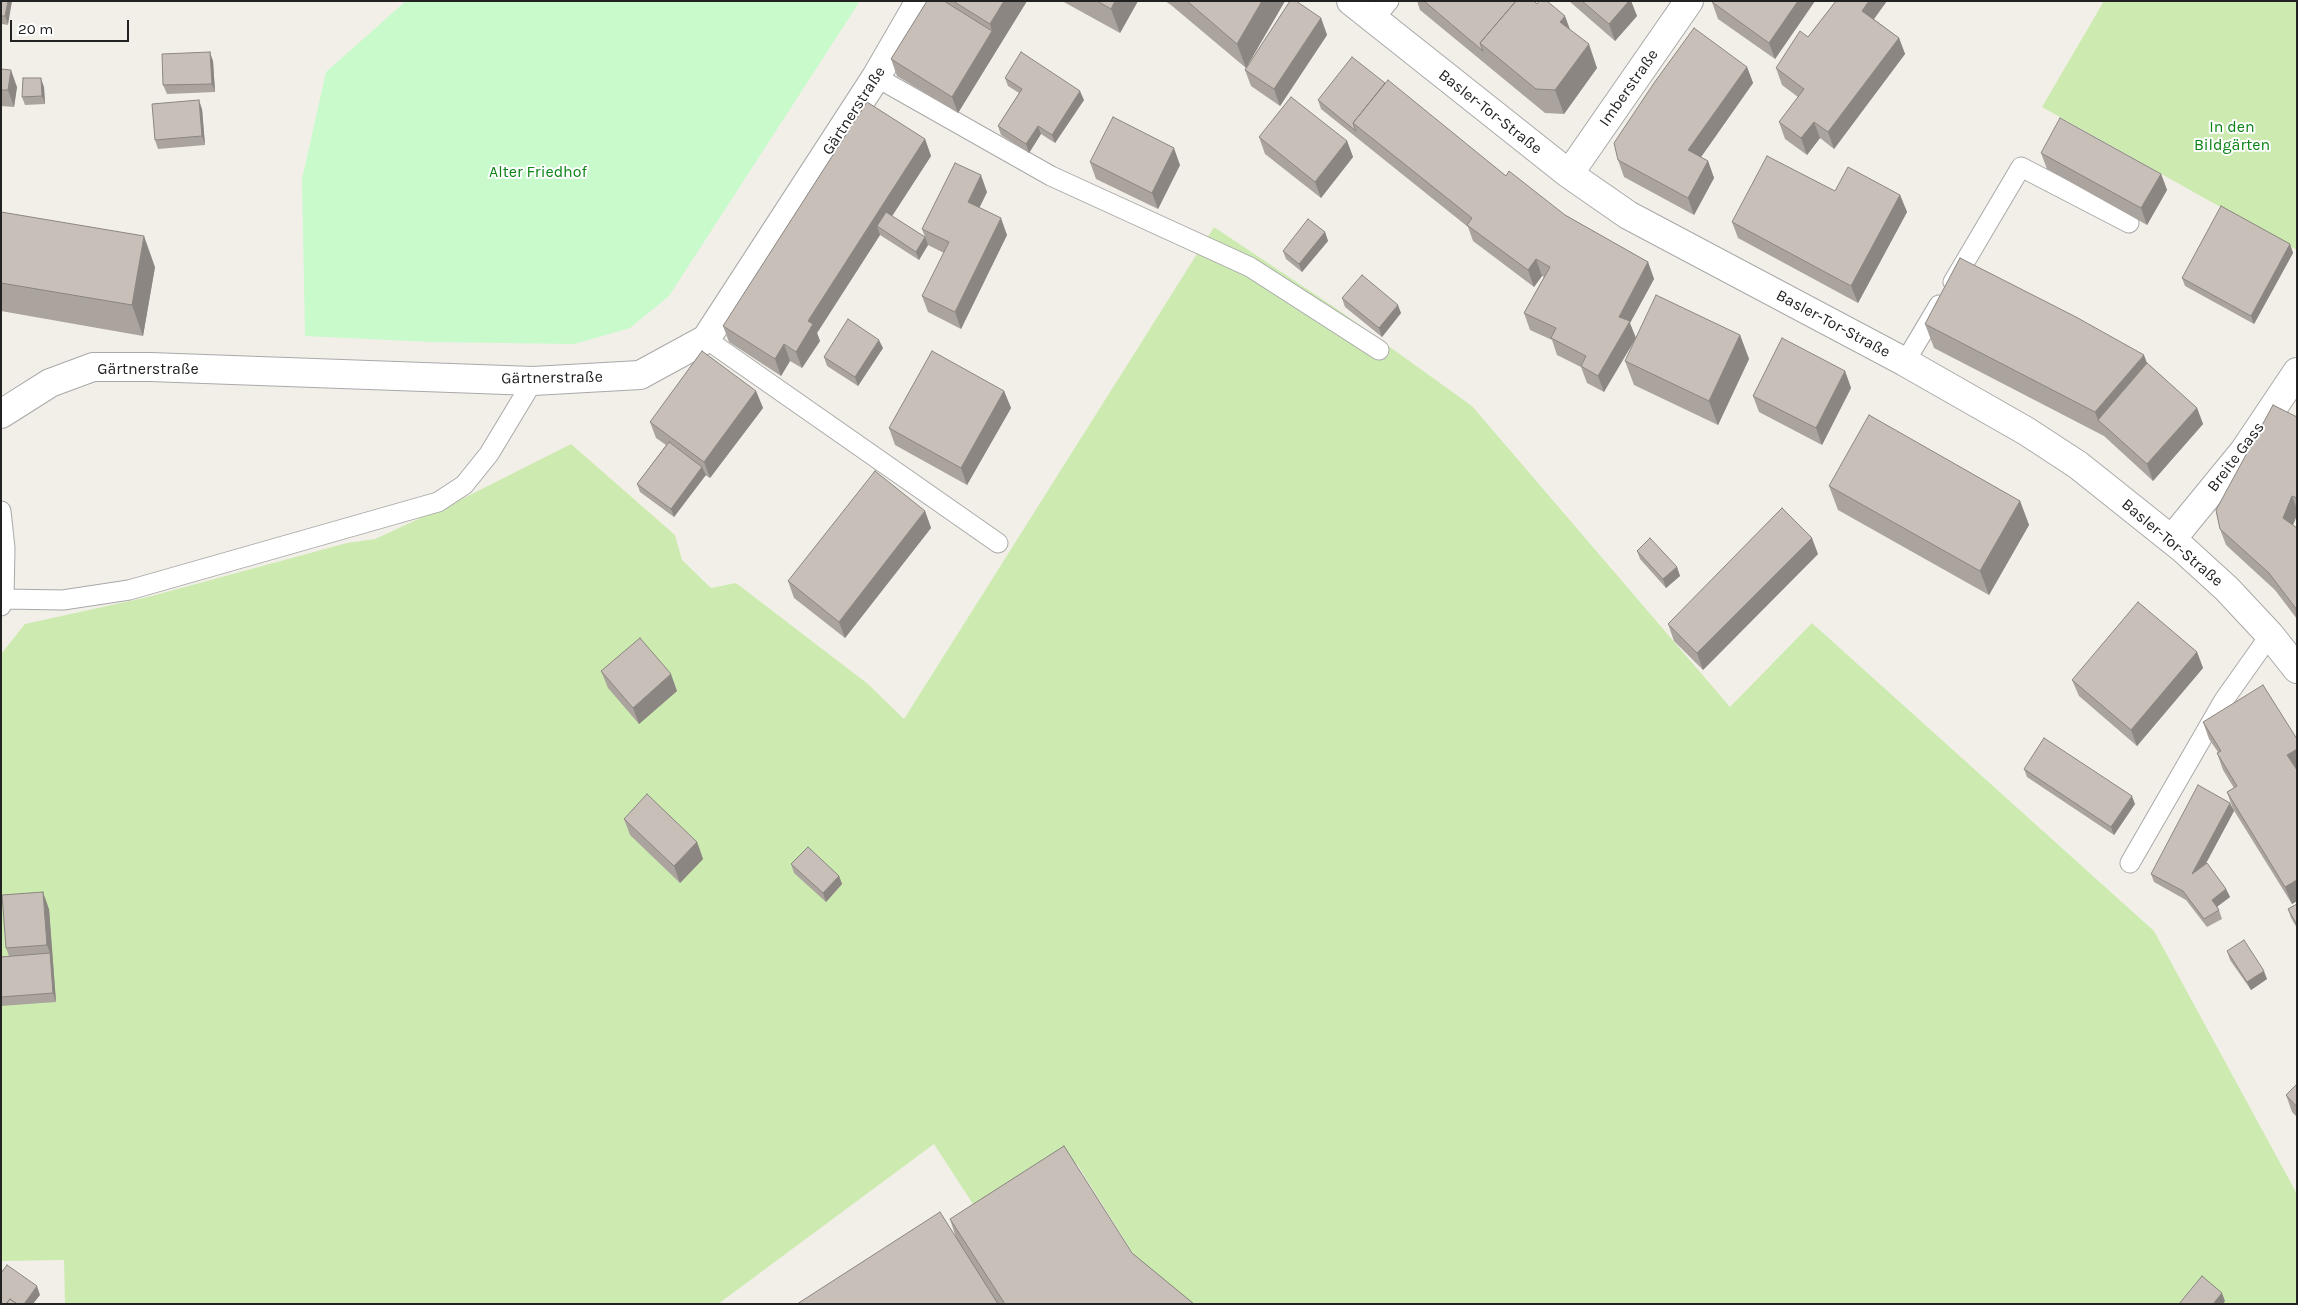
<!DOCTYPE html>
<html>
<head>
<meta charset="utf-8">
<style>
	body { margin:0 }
	#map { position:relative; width:2298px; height:1305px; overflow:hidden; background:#f2efe9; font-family:Karla,sans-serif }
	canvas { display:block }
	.frame { position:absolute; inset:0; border:2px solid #222; pointer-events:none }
	.scale { position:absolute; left:10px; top:20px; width:119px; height:22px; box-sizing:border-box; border:2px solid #222; border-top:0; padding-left:6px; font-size:15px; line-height:18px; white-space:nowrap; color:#222; -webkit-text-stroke:4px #fff; paint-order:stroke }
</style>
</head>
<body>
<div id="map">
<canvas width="2298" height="1305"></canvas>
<div class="frame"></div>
<div class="scale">20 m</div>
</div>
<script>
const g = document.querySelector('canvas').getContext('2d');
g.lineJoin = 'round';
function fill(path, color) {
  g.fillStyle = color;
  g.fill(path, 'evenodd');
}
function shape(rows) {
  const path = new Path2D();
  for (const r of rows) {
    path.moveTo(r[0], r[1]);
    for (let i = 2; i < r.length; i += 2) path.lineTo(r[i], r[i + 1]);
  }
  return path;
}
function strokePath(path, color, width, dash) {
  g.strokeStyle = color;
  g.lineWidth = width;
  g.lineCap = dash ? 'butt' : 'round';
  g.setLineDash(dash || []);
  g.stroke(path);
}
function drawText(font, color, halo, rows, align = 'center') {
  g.font = font + ' Karla,sans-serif';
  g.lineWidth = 4;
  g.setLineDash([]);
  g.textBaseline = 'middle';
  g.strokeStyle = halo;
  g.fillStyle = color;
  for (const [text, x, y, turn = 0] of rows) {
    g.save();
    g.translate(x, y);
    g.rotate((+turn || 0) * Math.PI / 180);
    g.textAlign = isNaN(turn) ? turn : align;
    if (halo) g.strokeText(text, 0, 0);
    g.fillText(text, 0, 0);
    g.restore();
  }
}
fill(shape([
	[2104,1,2297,1,2297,250,2042,107],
	[1214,227,1337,309,1472,406,1730,707,1812,623,2154,931,2297,1194,2297,1304,1180,1304,1149,1279,1077,1164,982,1218,934,1144,718,1304,65,1304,64,1260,1,1261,1,654,25,624,148,597,347,543,375,539,464,498,571,444,675,535,682,560,711,588,736,583,868,684,904,719]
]), '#cdebb0');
fill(shape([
	[406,1,860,1,669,296,630,328,574,344,432,342,305,336,302,179,326,72]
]), '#c8facc');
const service = shape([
	[1373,20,1389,1],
	[876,77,1051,176,1250,267,1379,350],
	[1953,282,2021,167,2129,223],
	[706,339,998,543],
	[1905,362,1939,305],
	[1,511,5,548,4,599,1,606],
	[4,599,63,600,129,590,438,502,464,485,489,454,533,381],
	[2130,863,2224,700,2270,635]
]);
const minor = shape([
	[1351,1,1569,174,1628,215,1905,362,2026,431,2078,465,2182,548,2227,589,2270,635,2297,669],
	[1569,174,1689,1],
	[1,414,50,383,93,367,150,367,533,381,640,375,706,339,876,77,920,1],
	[2172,539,2244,451,2297,372]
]);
strokePath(service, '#a9a9a9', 21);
strokePath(minor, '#a9a9a9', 30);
strokePath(service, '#fff', 19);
strokePath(minor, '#fff', 28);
fill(shape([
	[1,1,8,25,2,24,1,27],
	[927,1,1027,1,958,113,897,76,891,59],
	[1062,1,1138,1,1120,33],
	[1165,1,1285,1,1246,68,1171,5],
	[1417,1,1534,1,1570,30,1597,68,1564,114,1545,113,1420,10],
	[1569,1,1631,1,1637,16,1615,41],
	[1712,1,1815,1,1775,59,1718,19,1712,2],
	[1836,1,1887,1,1874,19,1899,38,1905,54,1834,149,1820,138,1807,155,1785,139,1779,122,1798,97,1782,85,1776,68,1808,37],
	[1321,18,1327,35,1280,106,1251,86,1245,70],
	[213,61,215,92,167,94,163,85],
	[1747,67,1753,83,1701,157,1708,161,1714,178,1694,215,1624,177,1618,160],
	[1,69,17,87,14,107,1,106],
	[1005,78,1084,100,1055,143,1041,134,1029,153,1001,135,998,126,1019,93,1008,86],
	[1385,83,1506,176,1565,215,1648,262,1654,279,1630,323,1604,392,1587,383,1581,367,1557,355,1552,340,1530,330,1524,313,1544,277,1542,276,1534,287,1473,241,1468,227,1321,109,1318,100],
	[44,87,45,104,25,105,22,97],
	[202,109,205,145,158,149,155,140],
	[1259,137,1347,141,1353,157,1321,198,1265,154],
	[925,139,931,156,892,216,925,237,922,229,987,192,979,208,1007,235,961,329,928,312,922,296,944,253,928,245,919,260,880,235,817,333,820,341,802,368,790,361,781,376,729,342,723,326],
	[2041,153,2161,174,2167,190,2147,225,2047,169],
	[1090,162,1180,165,1158,209,1096,179],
	[1835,191,1900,195,1907,212,1858,303,1738,238,1732,222],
	[1,212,155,267,143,336,1,311],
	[1325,232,1328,241,1302,272,1286,259,1283,251],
	[2290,244,2293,253,2254,324,2185,286,2182,278],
	[1342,298,1401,313,1382,337,1345,307],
	[1925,324,2147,363,2197,408,2203,424,2153,481,2104,436,1934,348],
	[1740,335,1749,359,1718,425,1634,385,1625,361],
	[883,348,858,386,827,366,824,357],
	[1845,371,1851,388,1822,445,1759,412,1753,396],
	[756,391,763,408,710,478,705,475,674,517,640,492,637,484,666,445,656,438,650,422],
	[1004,391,1011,408,967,485,895,445,889,428],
	[2297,417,2297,515,2293,525,2297,528,2297,619,2275,590,2226,545,2220,529],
	[1829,486,2020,501,2029,525,1989,595,1838,510],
	[925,511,931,528,845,638,794,598,788,581],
	[1637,551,1677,567,1680,576,1666,588,1640,559],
	[1818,554,1703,670,1674,641,1668,624],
	[2197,652,2203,668,2137,746,2079,696,2072,680],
	[601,671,677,691,639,724,608,688],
	[2203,722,2297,770,2297,901,2292,904,2233,809,2227,792,2234,788,2223,770,2217,753,2218,752,2209,739],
	[2024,769,2135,804,2114,835,2027,777],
	[2234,811,2206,863,2226,889,2230,897,2217,907,2219,910,2222,919,2207,927,2186,900,2154,882,2151,874],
	[624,819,697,842,703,859,680,883,630,835],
	[791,864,839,876,842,884,826,902,794,873],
	[2297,904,2297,928,2291,918,2288,909],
	[49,909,56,1002,1,1006,1,957,9,956,6,948],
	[2227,951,2267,979,2251,990,2230,960],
	[2297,1084,2297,1117,2292,1112,2286,1095],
	[950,1219,1132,1253,1194,1304,797,1304,956,1238]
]), '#aba49e');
fill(shape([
	[8,1,12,1,8,25,5,16],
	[1004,1,1027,1,958,113,952,97,992,31,990,24],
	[1115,1,1138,1,1120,33,1111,9],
	[1262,1,1285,1,1246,68,1237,44],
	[1629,1,1631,1,1637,16,1615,41,1609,24],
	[1798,1,1815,1,1775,59,1769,43],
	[1869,1,1887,1,1868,27,1862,11],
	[1565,16,1574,40,1560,22],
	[1321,18,1327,35,1280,106,1274,89],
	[1899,38,1905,54,1834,149,1828,132],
	[1589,44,1597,68,1564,114,1555,90],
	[210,52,213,61,215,92,212,84],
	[1747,67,1753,83,1694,167,1688,150],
	[11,70,17,87,14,107,8,90],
	[41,78,44,87,45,104,42,96],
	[1080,91,1084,100,1055,143,1052,135],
	[199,100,202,109,205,145,202,136],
	[1814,122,1820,138,1807,155,1801,138],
	[1038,126,1041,134,1029,153,1026,144],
	[925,139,931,156,883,230,877,226,880,235,817,333,820,341,802,368,796,352,808,321],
	[1347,141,1353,157,1321,198,1315,182],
	[1174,148,1180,165,1158,209,1152,193],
	[1708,161,1714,178,1694,215,1688,198],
	[2161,174,2167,190,2147,225,2141,208],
	[981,175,987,192,974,219,968,202],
	[1900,195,1907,212,1858,303,1851,286],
	[1001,218,1007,235,961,329,955,312],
	[1325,232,1328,241,1302,272,1299,264],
	[144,236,155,267,143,336,132,305],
	[925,237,928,245,919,260,916,252],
	[2290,244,2293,253,2254,324,2251,316],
	[1536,259,1542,276,1534,287,1528,270],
	[1648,262,1654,279,1630,323,1636,338,1604,392,1598,376,1619,317],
	[1398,305,1401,313,1382,337,1379,328],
	[1740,335,1749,359,1718,425,1709,401],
	[879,340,883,348,858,386,855,377],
	[784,344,790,361,781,376,775,359],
	[2144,355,2153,379,2098,420,2095,412],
	[1845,371,1851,388,1822,445,1816,428],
	[756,391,763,408,710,478,704,462],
	[1004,391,1011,408,967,485,961,468],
	[2197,408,2203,424,2153,481,2147,464],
	[702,467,706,475,674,517,671,509],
	[2292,496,2297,509,2297,515,2289,535,2283,518],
	[2020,501,2029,525,1989,595,1980,571],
	[925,511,931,528,845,638,839,622],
	[1812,538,1818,554,1703,670,1697,653],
	[1677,567,1680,576,1666,588,1663,579],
	[2197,652,2203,668,2137,746,2131,730],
	[671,674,677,691,639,724,633,708],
	[2297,749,2297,770,2293,772,2287,755],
	[2132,796,2135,804,2114,835,2111,827],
	[2230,803,2234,811,2196,882,2192,874],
	[697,842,703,859,680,883,674,866],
	[839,876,842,884,826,902,823,893],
	[2297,880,2297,901,2292,904,2285,887],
	[2226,889,2230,897,2215,908,2212,900],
	[43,892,49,909,56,1002,53,993,50,953,47,945],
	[2264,971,2267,979,2251,990,2247,982],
	[37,1286,40,1295,33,1304,24,1304],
	[2222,1293,2225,1301,2223,1304,2213,1304]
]), '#8b8681');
const building = shape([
	[1,1,8,1,5,16,1,16,1,1],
	[927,1,944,1,992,31,952,97,891,59,927,1],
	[953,1,1004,1,990,24,953,1],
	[1097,1,1115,1,1111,9,1097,1],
	[1187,1,1262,1,1237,44,1187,1],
	[1290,1,1296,1,1321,18,1274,89,1245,70,1290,1],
	[1424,1,1516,1,1480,43,1483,51,1424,1],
	[1516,1,1534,1,1537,4,1539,1,1547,1,1565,16,1560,22,1589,44,1555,90,1536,89,1480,43,1516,1],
	[1582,1,1629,1,1609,24,1582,1],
	[1712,1,1798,1,1769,43,1712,2,1712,1],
	[1836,1,1869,1,1862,11,1899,38,1828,132,1814,122,1801,138,1779,122,1804,89,1776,68,1800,31,1808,37,1836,1],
	[1694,28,1747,67,1688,150,1708,161,1688,198,1618,160,1614,143,1654,83,1694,28],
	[210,52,212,84,163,85,162,54,210,52],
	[1021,52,1080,91,1052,135,1038,126,1026,144,998,126,1022,89,1005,78,1021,52],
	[1352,57,1385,83,1353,123,1356,131,1318,100,1352,57],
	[1,69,11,70,8,90,1,90,1,69],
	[23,78,41,78,42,96,22,97,23,78],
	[1388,80,1506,176,1509,171,1565,215,1648,262,1619,317,1630,321,1598,376,1581,366,1586,356,1551,338,1556,328,1524,313,1550,267,1536,259,1528,270,1467,225,1472,218,1353,123,1388,80],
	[1291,97,1347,141,1315,182,1259,137,1291,97],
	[199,100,202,136,155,140,152,104,199,100],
	[867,102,925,139,808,321,813,324,796,352,784,344,775,359,723,326,867,102],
	[1113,117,1174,148,1152,193,1090,162,1113,117],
	[2060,118,2161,174,2141,208,2041,153,2060,118],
	[1767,156,1835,191,1848,167,1900,195,1851,286,1732,222,1767,156],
	[955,163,981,175,968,202,1001,218,955,312,922,296,949,242,922,229,955,163],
	[2221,206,2290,244,2251,316,2182,278,2221,206],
	[1,212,144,236,132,305,1,283,1,212],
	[886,212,925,237,916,252,877,226,886,212],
	[1308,219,1325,232,1299,264,1283,251,1308,219],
	[1960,258,2076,317,2144,355,2095,412,1925,324,1960,258],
	[1362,275,1398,305,1379,328,1342,298,1362,275],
	[1656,295,1740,335,1709,401,1625,361,1656,295],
	[848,319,879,340,855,377,824,357,848,319],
	[1782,338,1845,371,1816,428,1753,396,1782,338],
	[702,351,756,391,704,462,650,422,702,351],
	[932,351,1004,391,961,468,889,428,932,351],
	[2147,363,2197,408,2147,464,2098,420,2147,363],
	[2273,405,2297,417,2297,498,2292,496,2283,518,2297,528,2297,610,2269,573,2220,529,2216,510,2273,405],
	[1869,415,2020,501,1980,571,1829,486,1869,415],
	[669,442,702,467,671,509,637,484,669,442],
	[875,471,925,511,839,622,788,581,875,471],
	[1782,508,1812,538,1697,653,1668,624,1782,508],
	[1650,538,1677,567,1663,579,1637,551,1650,538],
	[2138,602,2197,652,2131,730,2072,680,2138,602],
	[640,638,671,674,633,708,601,671,640,638],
	[2263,685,2297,739,2297,749,2287,755,2297,770,2297,880,2285,887,2227,792,2237,786,2217,753,2221,751,2203,722,2263,685],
	[2044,738,2132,796,2111,827,2024,769,2044,738],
	[2198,785,2230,803,2192,874,2207,863,2226,889,2212,900,2219,910,2204,919,2183,891,2151,874,2198,785],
	[647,794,697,842,674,866,624,819,647,794],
	[808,847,839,876,823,893,791,864,808,847],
	[43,892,47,945,6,948,2,895,43,892],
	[2297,904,2297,925,2288,909,2297,904],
	[2244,940,2264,971,2247,982,2227,951,2244,940],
	[50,953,53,993,1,997,1,957,50,953],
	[2297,1084,2297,1107,2286,1095,2297,1084],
	[1064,1146,1132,1253,1194,1304,1005,1304,950,1219,1064,1146],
	[940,1212,998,1304,797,1304,940,1212],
	[7,1265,37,1286,24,1304,17,1304,10,1299,6,1304,1,1304,1,1273,7,1265],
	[2202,1276,2222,1293,2213,1304,2179,1304,2202,1276],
	[10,1299,17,1304,6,1304,10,1299]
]);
fill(building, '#c7bfb8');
strokePath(building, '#8b8681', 1);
drawText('16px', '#222', '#fff', [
	["Imberstraße",1629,88,-55],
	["Gärtnerstraße",854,111,-57],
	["Basler-Tor-Straße",1490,112,38],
	["Basler-Tor-Straße",1833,324,28],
	["Gärtnerstraße",148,369],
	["Gärtnerstraße",552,378,-1],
	["Breite Gass",2236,457,-53],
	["Basler-Tor-Straße",2172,543,40]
]);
drawText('16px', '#0c8416', '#fff', [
	["In den",2232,127],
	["Bildgärten",2232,145],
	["Alter Friedhof",538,172]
]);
</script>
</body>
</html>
